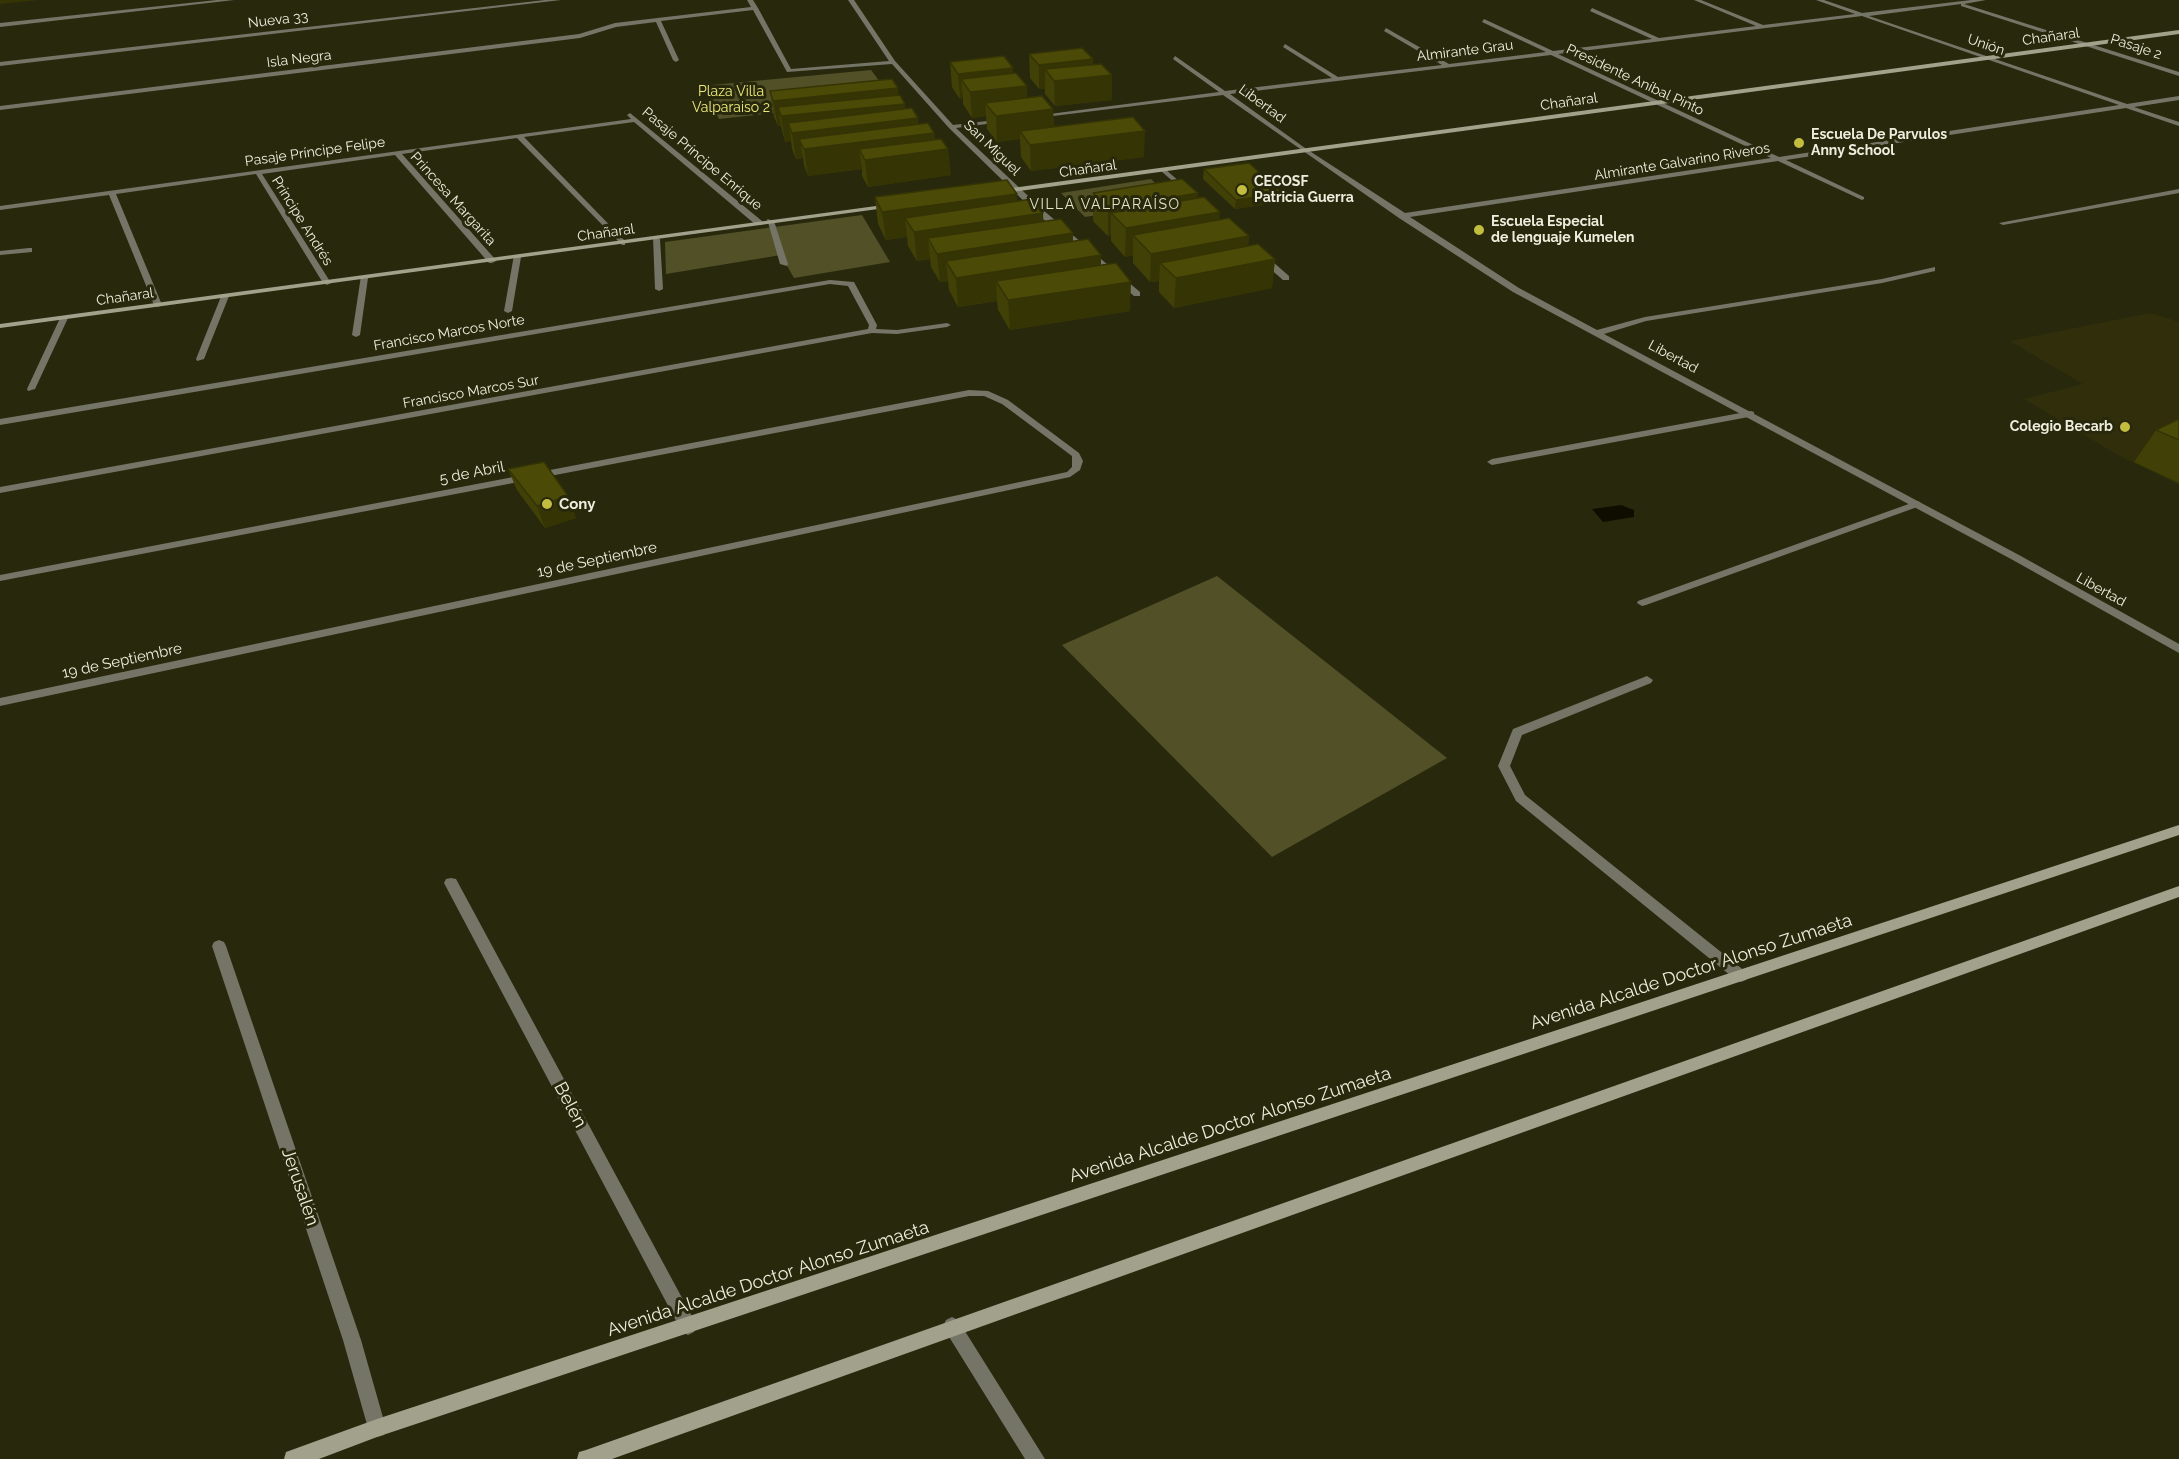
<!DOCTYPE html>
<html>
<head>
<meta charset="utf-8">
<style>
	body { margin:0 }
	canvas { display:block; background:#28280d }
</style>
</head>
<body>
<canvas width="2179" height="1459"></canvas>
<script>
const g = document.querySelector('canvas').getContext('2d');
g.lineJoin = 'round';
function fill(path, color) {
  g.fillStyle = color;
  g.fill(path, 'evenodd');
}
function shape(rows) {
  const path = new Path2D();
  for (const r of rows) {
    path.moveTo(r[0], r[1]);
    for (let i = 2; i < r.length; i += 2) path.lineTo(r[i], r[i + 1]);
  }
  return path;
}
function strokePath(path, color, width, dash) {
  g.strokeStyle = color;
  g.lineWidth = width;
  g.lineCap = dash ? 'butt' : 'round';
  g.setLineDash(dash || []);
  g.stroke(path);
}
function drawText(font, color, halo, rows, align = 'center') {
  g.font = font + ' Raleway,sans-serif';
  g.lineWidth = 6;
  g.setLineDash([]);
  g.textBaseline = 'middle';
  g.strokeStyle = halo;
  g.fillStyle = color;
  for (const [text, x, y, turn = 0] of rows) {
    g.save();
    g.translate(x, y);
    g.rotate((+turn || 0) * Math.PI / 180);
    g.textAlign = isNaN(turn) ? turn : align;
    if (halo) g.strokeText(text, 0, 0);
    g.fillText(text, 0, 0);
    g.restore();
  }
}
fill(shape([
	[2150,313,2179,322,2179,485,2118,455,2024,399,2083,384,2010,341]
]), '#302e0b');
fill(shape([
	[871,70,894,100,719,119,701,86],
	[1151,179,1176,203,1085,217,1061,193],
	[862,215,890,262,794,278,781,255,666,274,665,242],
	[1217,576,1447,758,1272,857,1062,645]
]), '#515026');
fill(shape([
	[1621,505,1634,510,1634,517,1603,522,1592,509]
]), '#0f0d00');
fill(shape([
	[1751,411,1754,412,1754,416,1492,465,1487,462,1492,459,1751,411],
	[1917,501,1920,502,1920,506,1646,605,1642,606,1637,603,1638,601,1917,501],
	[1647,676,1653,680,1651,683,1522,735,1510,766,1525,795,1746,972,1748,976,1746,980,1741,982,1736,980,1516,801,1498,766,1513,729,1647,676]
]), '#747467');
fill(shape([
	[217,0,234,0,0,27,0,23,217,0],
	[545,0,561,0,0,66,0,62,545,0],
	[747,0,753,0,758,8,791,69,889,61,848,0,854,0,895,61,953,125,1004,119,1005,120,1002,122,956,128,1043,210,1140,292,1140,296,1134,296,1037,214,949,128,892,64,787,72,753,10,661,21,679,60,676,62,673,60,656,22,616,27,580,38,0,110,0,106,579,34,615,23,751,7,747,0],
	[1694,0,1701,0,1763,25,1855,14,1816,0,1824,0,1862,13,1971,0,1986,0,1964,4,2179,72,2179,76,1961,6,1961,4,1869,16,2127,104,2179,96,2179,100,2134,107,2179,122,2179,126,2126,108,1786,160,1864,197,1864,199,1862,200,1778,161,1410,217,1519,288,1597,330,1645,317,1882,279,1935,267,1935,271,1882,283,1646,321,1604,334,2019,555,2179,644,2179,653,2011,559,1513,292,1399,218,1223,95,1037,118,1034,116,1219,92,1173,59,1175,56,1225,91,1332,78,1283,47,1285,44,1338,77,1442,65,1384,31,1386,28,1449,64,1546,52,1482,22,1484,19,1553,51,1652,39,1590,11,1592,8,1659,38,1756,26,1694,0],
	[1862,16,2119,105,1779,157,1558,54,1862,16],
	[1551,55,1771,158,1405,213,1305,148,1230,94,1551,55],
	[630,113,762,221,762,225,756,225,634,122,524,137,625,241,625,245,622,245,517,138,402,154,495,259,496,261,492,263,489,263,395,155,262,174,331,283,327,285,323,283,256,174,116,194,162,305,158,307,154,305,109,195,0,210,0,206,631,119,627,115,630,113],
	[1161,169,1165,169,1188,189,1188,191,1184,191,1161,171,1161,169],
	[2179,189,2179,193,2003,225,1999,223,2179,189],
	[767,219,774,221,788,264,787,266,780,264,767,219],
	[653,237,660,239,663,289,659,291,655,289,653,237],
	[29,248,32,248,32,252,0,255,0,251,29,248],
	[514,255,521,257,512,311,508,313,504,311,514,255],
	[1259,255,1265,255,1289,276,1289,280,1283,280,1259,259,1259,255],
	[361,276,368,278,360,335,356,337,352,335,361,276],
	[830,280,854,282,877,325,876,329,897,330,947,323,951,325,947,327,897,334,872,333,0,493,0,487,868,329,869,325,848,286,830,284,0,425,0,419,830,280],
	[222,294,229,296,204,359,197,361,196,359,222,294],
	[61,316,68,318,35,389,28,391,27,389,61,316],
	[969,390,988,391,1008,400,1079,453,1083,461,1080,470,1070,477,0,706,0,698,1067,472,1072,467,1072,456,1002,404,984,396,969,396,0,581,0,575,969,390],
	[451,878,456,879,694,1320,697,1326,694,1332,688,1335,682,1332,444,883,446,879,451,878],
	[219,940,224,942,226,946,361,1340,386,1428,384,1435,377,1437,370,1435,368,1428,343,1340,212,946,214,942,219,940],
	[952,1317,958,1320,1045,1459,1025,1459,946,1332,943,1326,946,1320,952,1317]
]), '#747467');
fill(shape([
	[2179,30,2179,34,997,194,994,192,997,190,2179,30],
	[891,204,895,206,893,207,0,328,0,324,891,204],
	[2179,825,2179,835,377,1437,319,1459,284,1459,286,1452,377,1419,2179,825],
	[2179,886,2179,897,612,1459,577,1459,579,1452,586,1450,2179,886]
]), '#a1a18c');
fill(shape([
	[1029,54,1093,64,1112,75,1112,100,1055,106,1045,94,1045,89,1039,89,1030,78],
	[950,62,1013,68,1013,74,1027,86,1027,98,1053,109,1054,127,1144,157,1031,171,1021,157,1020,139,997,142,987,129,986,116,972,118,963,104,963,98,960,99,952,87],
	[770,91,898,95,905,109,919,125,934,133,935,139,951,175,868,187,862,176,862,169,808,176,804,165,803,158,796,159,792,149,791,141,785,142,781,126,778,126,774,117],
	[1204,169,1282,193,1281,202,1235,209,1203,179],
	[1093,193,1197,198,1220,220,1249,236,1248,246,1275,259,1272,288,1174,308,1159,292,1159,281,1150,282,1133,263,1133,255,1125,257,1111,241,1111,235,1108,236,1093,221],
	[875,197,1017,201,1043,221,1073,242,1101,265,1130,311,1010,330,998,310,997,301,958,307,949,290,948,281,940,282,931,267,930,259,917,261,908,246,907,237,886,240,878,224],
	[2179,419,2179,483,2134,462,2156,430],
	[508,469,576,518,545,528,517,490]
]), '#414006');
fill(shape([
	[0,0,39,0,0,4],
	[1093,59,1093,77,1112,75,1112,100,1055,106,1054,81,1045,69,1045,89,1039,89,1039,65],
	[1013,68,1014,88,1027,86,1027,111,985,103,986,116,972,118,970,92,961,79,963,98,960,99,958,74],
	[898,88,899,104,905,104,906,119,918,118,920,135,934,133,936,150,948,149,951,175,868,187,865,160,859,149,862,169,808,176,804,149,800,140,803,158,796,159,792,133,789,125,791,141,785,142,781,116,778,107,781,126,778,126,773,101],
	[1053,109,1054,135,1020,131,1020,139,997,142,996,116],
	[1145,131,1144,157,1031,171,1030,145],
	[1198,193,1196,216,1220,212,1218,240,1133,235,1133,255,1125,257,1126,228,1111,213,1111,235,1108,236,1108,208],
	[1282,193,1281,202,1235,209,1236,200],
	[1017,194,1018,217,1043,213,1044,238,1073,233,1073,259,1101,255,1101,284,996,281,997,301,958,307,956,278,946,261,948,281,940,282,937,254,928,238,930,259,917,261,914,232,905,218,907,237,886,240,882,212],
	[1249,236,1246,265,1275,259,1272,288,1174,308,1176,278,1160,263,1159,281,1150,282,1151,254],
	[1131,282,1130,311,1010,330,1008,300],
	[568,496,576,518,545,528,537,506]
]), '#353405');
const building = shape([
	[1082,48,1093,59,1039,65,1029,54,1082,48],
	[1004,56,1013,68,958,74,950,62,1004,56],
	[1101,64,1112,75,1054,81,1045,69,1101,64],
	[1016,73,1027,86,970,92,961,79,1016,73],
	[892,79,898,88,773,101,770,91,892,79],
	[900,95,905,104,781,116,778,107,900,95],
	[1042,96,1053,109,996,116,985,103,1042,96],
	[912,108,918,118,792,133,788,123,912,108],
	[1133,117,1145,131,1030,145,1020,131,1133,117],
	[928,123,934,133,804,149,799,139,928,123],
	[941,139,948,149,865,160,859,149,941,139],
	[1249,163,1282,193,1236,200,1204,169,1249,163],
	[1182,179,1198,193,1108,208,1093,193,1182,179],
	[1007,180,1017,194,882,212,875,197,1007,180],
	[1204,197,1220,212,1126,228,1111,213,1204,197],
	[1032,199,1043,213,914,232,905,218,1032,199],
	[1229,218,1249,236,1151,254,1133,235,1229,218],
	[1061,219,1073,233,937,254,928,238,1061,219],
	[1088,239,1101,255,956,278,946,261,1088,239],
	[1258,244,1275,259,1176,278,1160,263,1258,244],
	[1116,263,1131,282,1008,300,996,281,1116,263],
	[2179,419,2179,440,2156,430,2179,419],
	[544,462,568,496,537,506,508,469,544,462]
]);
fill(building, '#4c4a07');
strokePath(building, '#353405', 1.5);
for (const [x, y, r, color] of [
	[1799,143,6,"#c2bd3f"],
	[1242,190,6,"#c2bd3f"],
	[1479,230,6,"#c2bd3f"],
	[2125,427,6,"#c2bd3f"],
	[547,504,6,"#c2bd3f"]
]) {
  const dot = new Path2D();
  dot.arc(x, y, r, 0, 2 * Math.PI);
  g.fillStyle = color;
  g.fill(dot);
  strokePath(dot, '#28280d', 2);
}
drawText('14px', '#eeeede', '#28280d', [
	["Nueva 33",278,20,-7],
	["Chañaral",2051,37,-8],
	["Unión",1986,45,19],
	["Pasaje 2",2136,47,18],
	["Almirante Grau",1465,51,-7],
	["Isla Negra",299,59,-7],
	["Presidente Aníbal Pinto",1635,80,25],
	["Chañaral",1569,102,-8],
	["Libertad",1262,104,36],
	["San Miguel",992,148,44],
	["Pasaje Príncipe Felipe",315,152,-8],
	["Pasaje Príncipe Enrique",702,159,40],
	["Almirante Galvarino Riveros",1682,162,-9],
	["Chañaral",1088,169,-8],
	["Princesa Margarita",453,199,48],
	["Príncipe Andrés",302,221,58],
	["Chañaral",606,233,-8],
	["Chañaral",125,297,-8],
	["Francisco Marcos Norte",449,333,-10],
	["Libertad",1673,357,28],
	["Francisco Marcos Sur",471,392,-10],
	["Libertad",2101,590,29]
]);
drawText('14px', '#edea7c', '#28280d', [
	["Plaza Villa",731,92],
	["Valparaiso 2",731,108]
]);
drawText('bold 14px', '#eeeede', '#28280d', [
	["Escuela De Parvulos",1811,135],
	["Anny School",1811,151],
	["CECOSF",1254,182],
	["Patricia Guerra",1254,198],
	["Escuela Especial",1491,222],
	["de lenguaje Kumelen",1491,238],
	["Colegio Becarb",2113,427,"right"]
], 'left');
g.letterSpacing = '1.5px';
drawText('14px', '#e6e6c6', '#28280d', [
	["VILLA VALPARAÍSO",1105,205]
]);
g.letterSpacing = '0px';
drawText('15px', '#eeeede', '#28280d', [
	["5 de Abril",472,473,-11],
	["19 de Septiembre",597,560,-12],
	["19 de Septiembre",122,661,-12]
]);
drawText('bold 15px', '#eeeede', '#28280d', [
	["Cony",559,504]
], 'left');
drawText('18px', '#eeeede', '#28280d', [
	["Avenida Alcalde Doctor Alonso Zumaeta",1691,972,-18],
	["Belén",570,1105,62],
	["Avenida Alcalde Doctor Alonso Zumaeta",1230,1125,-18],
	["Jerusalén",300,1187,71],
	["Avenida Alcalde Doctor Alonso Zumaeta",768,1279,-18]
]);
</script>
</body>
</html>
